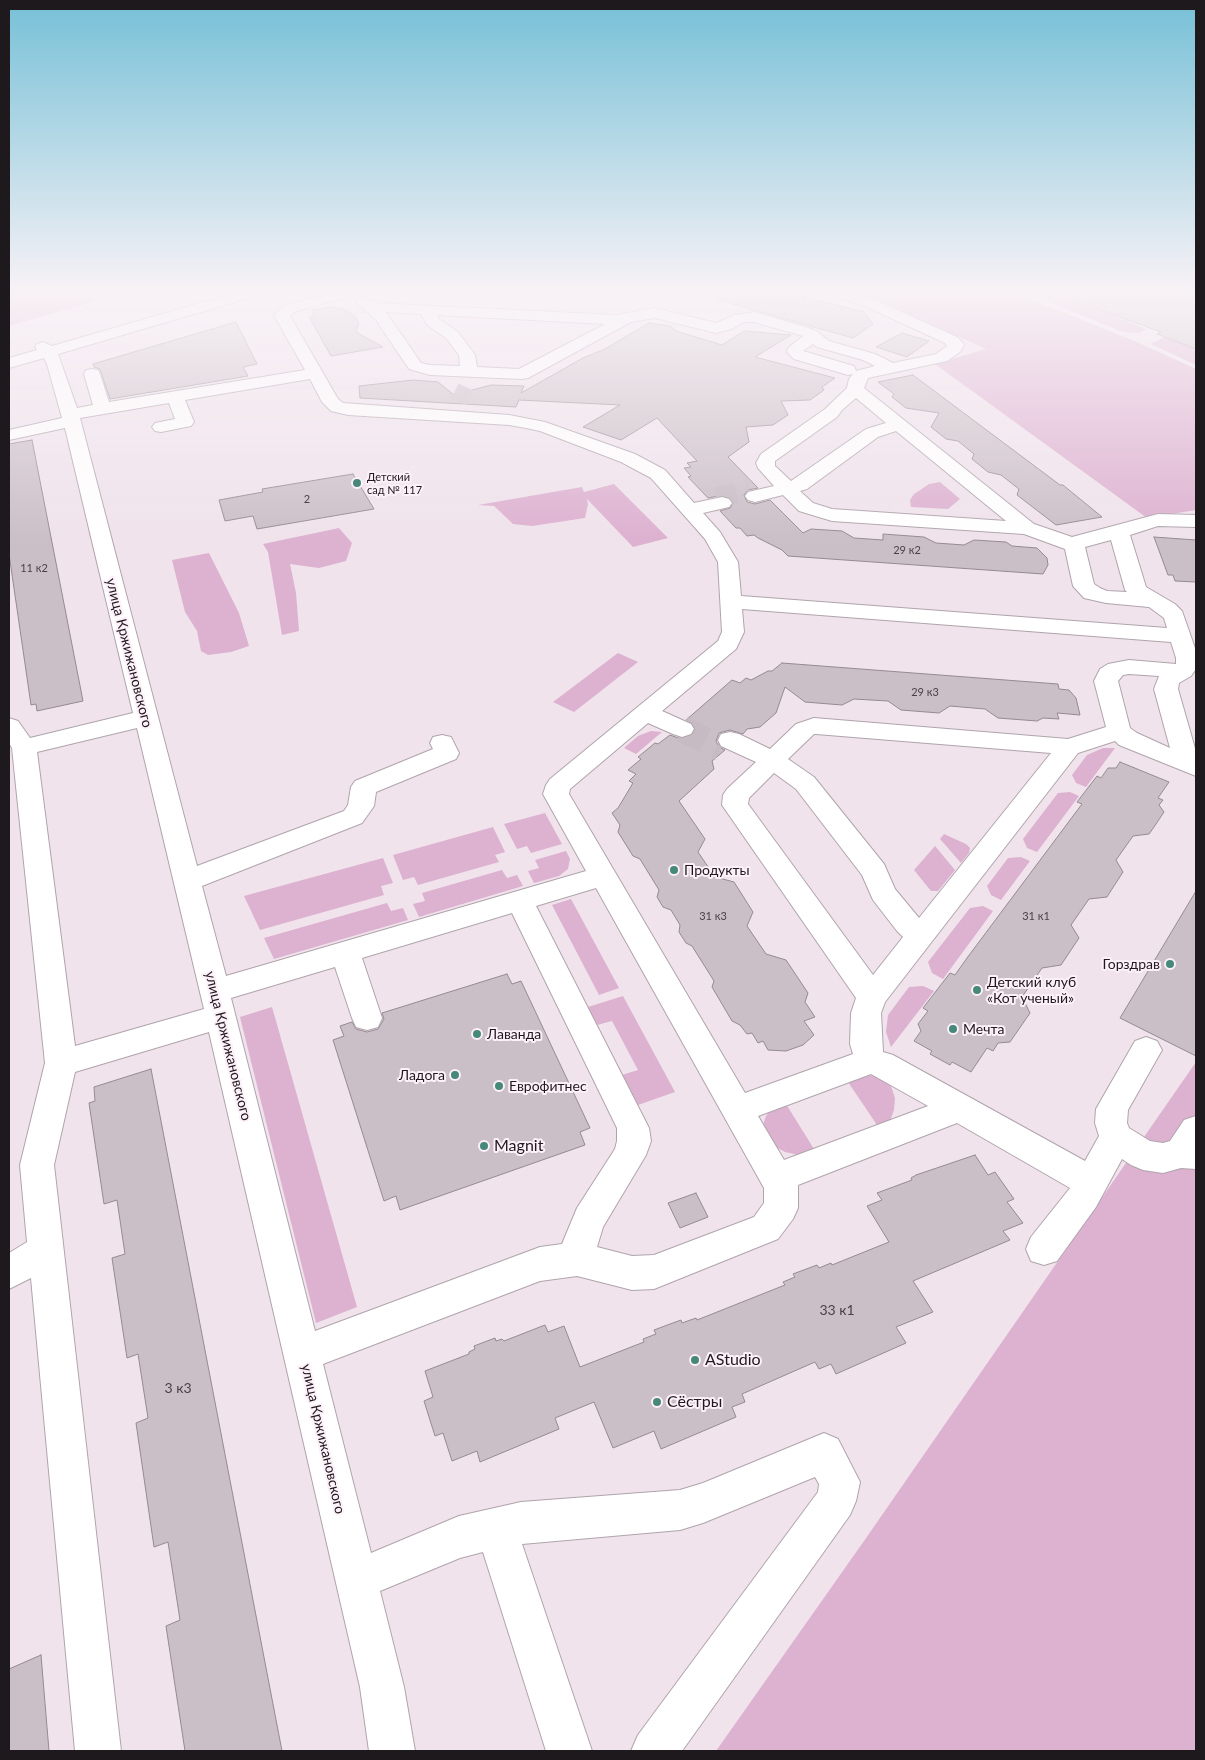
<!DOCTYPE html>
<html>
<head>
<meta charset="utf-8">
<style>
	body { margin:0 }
	#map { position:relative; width:1205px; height:1760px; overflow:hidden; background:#f0e3ec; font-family:Lato,sans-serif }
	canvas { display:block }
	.frame { position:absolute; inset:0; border:10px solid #1e191c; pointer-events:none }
</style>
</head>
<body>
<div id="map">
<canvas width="1205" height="1760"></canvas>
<div class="frame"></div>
</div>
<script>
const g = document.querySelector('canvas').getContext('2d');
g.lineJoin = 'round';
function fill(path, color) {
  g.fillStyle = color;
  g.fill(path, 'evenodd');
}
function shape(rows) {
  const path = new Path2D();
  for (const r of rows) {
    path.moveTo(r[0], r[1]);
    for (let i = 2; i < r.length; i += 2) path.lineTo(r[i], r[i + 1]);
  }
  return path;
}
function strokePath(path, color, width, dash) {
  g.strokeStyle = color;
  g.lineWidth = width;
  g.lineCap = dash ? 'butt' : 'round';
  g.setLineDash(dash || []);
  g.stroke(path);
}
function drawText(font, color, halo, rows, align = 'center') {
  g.font = font + ' Lato,sans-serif';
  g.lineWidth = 4;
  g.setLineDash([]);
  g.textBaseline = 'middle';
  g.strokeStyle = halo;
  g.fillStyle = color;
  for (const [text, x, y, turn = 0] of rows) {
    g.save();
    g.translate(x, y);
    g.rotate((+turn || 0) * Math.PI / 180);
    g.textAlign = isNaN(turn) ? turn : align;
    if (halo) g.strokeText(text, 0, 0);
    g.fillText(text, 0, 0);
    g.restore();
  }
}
fill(shape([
	[9,294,120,294,9,326],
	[864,294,1017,294,1137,342,1196,369,1196,510,1147,518,935,364,986,349],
	[1029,294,1062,294,1146,329,1139,333,1123,332],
	[1165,337,1196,349,1196,365,1151,344],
	[940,482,960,499,948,509,911,507,910,500,914,494,929,484],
	[614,484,668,538,633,547,587,499,588,504,585,518,532,526,513,524,494,506,478,505,582,487,584,492],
	[339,528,352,543,346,561,319,568,290,564,296,593,299,631,282,635,268,552,263,544],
	[209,553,239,613,249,646,231,652,208,655,201,651,197,631,185,612,172,560],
	[618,653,638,662,574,712,553,702],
	[651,731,662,732,636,754,624,748,638,736],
	[1103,748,1115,748,1086,787,1076,783,1072,775,1087,755],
	[1070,792,1079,796,1037,852,1027,848,1023,839,1058,793],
	[545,813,562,844,531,853,527,846,517,849,504,824],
	[493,827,505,852,495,855,499,862,418,885,414,877,403,880,393,855],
	[944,834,966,844,970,848,969,853,961,863,940,839],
	[935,846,955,870,938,891,931,891,914,870],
	[566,851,570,859,568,869,559,876,534,883,528,871,539,868,535,860],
	[1021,857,1030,861,1001,900,991,895,987,886,1008,858],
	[383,858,393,883,381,886,384,895,260,930,244,896],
	[502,870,507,878,517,875,523,886,419,917,413,904,425,901,422,893],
	[571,899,619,988,599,995,552,905],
	[387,903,391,911,403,908,408,920,274,959,264,938],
	[983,906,993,911,943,979,932,973,928,962,970,908],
	[923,986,934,991,891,1047,886,1032,888,1015,909,987],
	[623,996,675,1092,638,1105,622,1075,638,1070,612,1021,597,1025,588,1007],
	[272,1007,357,1307,316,1323,240,1017],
	[1196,1062,1196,1751,716,1751,864,1541],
	[875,1075,884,1079,891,1086,895,1098,894,1110,890,1121,877,1125,848,1082,865,1076],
	[786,1104,814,1149,799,1155,785,1152,772,1145,763,1125,766,1116,772,1109]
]), '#ddb1d0');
const building = shape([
	[719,294,800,294,801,296,864,312,873,324,853,338,718,300,719,294],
	[1066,294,1196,294,1196,349,1157,334,1161,332,1065,297,1066,294],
	[331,307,343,309,355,316,359,323,356,332,383,347,331,356,309,317,313,316,312,314,315,313,312,310,331,307],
	[236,322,257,364,243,367,248,376,110,399,100,369,94,367,93,364,236,322],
	[649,323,670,326,676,331,722,345,744,331,791,335,755,357,835,378,822,387,824,390,810,400,781,401,788,415,773,425,746,427,749,442,728,457,758,488,748,490,744,495,747,502,755,504,770,500,803,533,811,529,842,531,854,538,883,540,883,534,924,537,936,543,964,545,974,540,1006,542,1012,546,1037,548,1047,558,1048,565,1043,574,788,556,782,550,758,538,754,535,747,536,740,528,736,528,720,511,730,508,734,502,730,497,723,495,708,498,688,477,691,476,684,468,691,467,687,463,697,461,657,418,621,440,583,427,620,405,519,400,516,407,360,398,359,386,413,380,438,382,454,395,491,385,524,386,521,393,583,358,605,349,649,323],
	[902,333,929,341,907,357,876,347,902,333],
	[913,375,1060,485,1063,485,1102,517,1056,525,1017,495,1019,489,1001,475,988,472,972,459,974,454,958,441,946,439,931,427,939,413,906,408,892,397,894,394,878,382,913,375],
	[32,440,83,701,37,711,36,704,31,705,9,554,9,444,32,440],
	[353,474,374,509,257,529,253,516,225,521,219,500,263,492,262,489,353,474],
	[1154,537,1196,540,1196,582,1175,581,1173,575,1168,575,1154,537],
	[782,663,1058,684,1059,689,1069,690,1076,698,1080,715,1057,713,1059,719,1043,718,1037,721,998,718,985,709,950,706,939,713,901,710,888,701,854,699,842,705,805,702,785,687,776,713,760,727,747,729,743,734,730,730,719,733,716,741,719,747,725,750,712,761,714,769,679,801,705,839,698,852,715,877,734,882,753,912,747,926,766,954,786,960,808,993,805,1002,815,1017,804,1021,814,1035,803,1045,786,1051,768,1050,763,1041,758,1043,752,1033,747,1034,740,1025,732,1021,712,987,714,981,692,946,686,943,679,932,680,925,671,910,663,907,657,897,659,890,640,859,633,856,618,832,620,825,612,813,618,808,633,783,629,781,636,774,628,770,641,759,638,757,655,743,658,744,670,735,681,739,693,735,696,728,693,723,686,720,732,680,740,683,746,678,751,680,768,671,772,671,782,663],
	[1120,762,1169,782,1158,798,1163,800,1159,805,1164,812,1154,827,1149,834,1133,836,1116,860,1123,872,1112,889,1107,897,1089,899,1071,925,1079,938,1061,965,1042,968,1022,997,1030,1013,1010,1042,998,1043,993,1051,987,1048,971,1072,952,1062,950,1065,930,1054,932,1051,914,1041,921,1031,918,1024,928,1011,923,1008,950,973,955,975,967,958,1082,804,1077,802,1097,776,1101,778,1108,768,1116,768,1120,762],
	[1196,891,1196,1056,1120,1018,1196,891],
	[507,974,512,984,521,981,590,1128,580,1132,585,1145,400,1210,396,1196,384,1201,333,1040,344,1036,340,1026,352,1022,356,1029,367,1032,378,1029,384,1019,382,1013,507,974],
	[151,1069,282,1751,185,1751,166,1626,180,1620,168,1542,154,1547,136,1423,148,1418,138,1354,127,1358,112,1258,125,1254,117,1200,104,1204,89,1103,95,1101,94,1087,151,1069],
	[975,1155,988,1175,995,1172,1014,1199,1007,1202,1023,1223,1003,1231,1010,1240,913,1281,933,1312,896,1327,906,1343,836,1374,831,1364,819,1369,815,1362,742,1394,745,1402,732,1407,736,1417,661,1449,654,1431,613,1448,594,1402,555,1418,559,1429,480,1462,477,1451,452,1461,443,1433,435,1436,424,1401,433,1397,425,1371,469,1354,469,1352,475,1349,474,1346,495,1338,496,1341,502,1339,504,1341,545,1325,548,1332,564,1326,580,1367,644,1342,643,1339,656,1334,654,1330,681,1320,682,1323,696,1318,697,1320,785,1285,783,1282,795,1277,793,1274,817,1265,819,1268,831,1263,832,1265,889,1242,867,1206,882,1200,877,1193,912,1180,911,1178,916,1175,975,1155],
	[696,1193,708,1217,680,1228,668,1203,696,1193],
	[41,1655,49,1751,9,1751,9,1669,41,1655]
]);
fill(building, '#cbbfc7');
strokePath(building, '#958a91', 1);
strokePath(shape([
	[459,402,466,387]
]), '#c6bbc2', 17, [17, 8]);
strokePath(shape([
	[716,498,749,491]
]), '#c6bbc2', 21, [21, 11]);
strokePath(shape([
	[682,729,721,748]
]), '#c6bbc2', 26, [26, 13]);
const minor = shape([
	[231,294,254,294,252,297,58,354,77,408,93,405,84,374,86,370,92,369,98,370,100,374,109,402,305,370,274,315,284,306,325,294,348,294,346,297,294,312,290,316,338,399,343,403,509,415,545,422,635,454,665,470,694,503,722,497,729,499,732,503,729,507,703,513,720,532,738,562,741,596,1167,628,1164,618,1149,607,1106,603,1084,598,1073,586,1065,549,1024,534,832,521,799,511,783,495,755,502,748,500,745,496,748,492,774,486,758,468,756,463,761,454,825,409,847,388,849,379,853,374,848,375,794,359,787,352,788,348,803,336,754,322,744,322,732,329,716,333,655,318,631,322,528,378,522,379,430,375,409,369,376,320,356,302,359,299,364,297,376,303,616,315,655,308,716,323,735,315,755,312,815,330,829,341,875,354,893,363,936,354,947,346,945,343,867,307,838,297,836,294,857,294,877,301,957,337,962,342,964,345,960,352,947,361,868,378,864,388,1034,524,1072,537,1158,514,1196,515,1196,527,1158,526,1130,535,1146,587,1175,604,1182,611,1196,651,1196,669,1191,676,1179,683,1178,689,1196,752,1196,776,1119,745,1115,741,1078,753,885,1002,881,1013,883,1052,893,1055,1085,1161,1099,1136,1095,1123,1096,1109,1135,1041,1146,1037,1157,1041,1162,1050,1128,1110,1127,1123,1129,1128,1150,1141,1163,1143,1170,1141,1184,1120,1196,1116,1196,1169,1181,1168,1163,1173,1143,1170,1131,1165,1122,1159,1096,1207,1057,1261,1044,1265,1031,1261,1026,1249,1031,1237,1070,1188,957,1123,798,1185,798,1208,793,1219,778,1239,654,1289,632,1290,577,1276,540,1281,323,1364,371,1553,459,1516,521,1502,680,1490,703,1483,824,1433,838,1439,860,1482,856,1501,850,1515,682,1751,631,1751,638,1735,818,1492,819,1484,815,1477,703,1523,680,1530,522,1544,592,1751,546,1751,483,1552,460,1558,380,1591,404,1687,415,1751,369,1751,360,1687,209,1032,75,1072,54,1165,121,1751,75,1751,31,1278,9,1289,9,1253,27,1242,20,1165,45,1063,12,748,9,743,9,718,18,721,30,738,133,713,65,428,9,440,9,430,62,418,47,364,44,358,9,368,9,358,37,350,35,347,37,344,43,342,52,346,231,294],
	[386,312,421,314,427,325,446,338,459,355,460,366,430,365,421,363,386,312],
	[437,315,605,324,519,369,477,367,475,355,458,332,439,319,437,315],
	[813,344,817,347,863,360,875,366,856,371,854,366,803,351,813,344],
	[310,379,322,402,331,411,348,415,509,425,526,428,540,431,621,462,651,478,705,539,718,562,722,632,718,641,550,779,546,785,543,794,586,871,226,976,202,886,362,823,374,806,376,792,456,759,459,753,451,737,442,735,433,737,430,743,433,749,355,781,351,787,348,805,344,811,197,866,80,418,169,403,175,419,155,423,152,427,155,431,161,432,191,426,194,422,185,400,310,379],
	[856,398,886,423,866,429,791,481,775,466,775,461,837,417,842,410,856,398],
	[896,431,1006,521,832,509,813,503,800,491,807,489,878,437,896,431],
	[1111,540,1125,590,1127,592,1107,591,1100,588,1094,584,1085,547,1111,540],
	[742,609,1171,642,1176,658,1176,664,1129,660,1108,664,1100,669,1094,681,1106,727,1068,739,814,718,796,724,770,749,739,734,730,732,721,734,718,740,721,746,756,762,727,789,723,795,722,805,856,998,851,1013,850,1044,853,1054,745,1093,569,794,570,789,648,723,673,734,682,737,691,734,694,729,691,724,662,711,736,649,744,632,742,609],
	[1129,674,1159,676,1154,689,1170,748,1137,733,1130,728,1118,681,1123,675,1129,674],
	[137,728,204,1009,75,1046,37,752,137,728],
	[814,734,816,734,1051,753,919,918,895,889,884,864,814,777,788,759,814,734],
	[774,773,796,789,862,875,873,900,897,931,903,937,873,975,748,804,749,798,774,773],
	[596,888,764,1188,764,1203,754,1217,654,1255,632,1256,597,1247,603,1227,646,1155,651,1141,649,1128,536,906,596,888],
	[512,913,617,1128,617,1141,615,1149,577,1208,562,1244,540,1247,315,1331,231,998,335,967,352,1018,356,1027,367,1030,378,1027,382,1018,362,958,512,913],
	[871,1074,928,1106,784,1160,758,1116,871,1074]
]);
strokePath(minor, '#b0a4ac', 2);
fill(minor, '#fff');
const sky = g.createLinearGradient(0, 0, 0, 540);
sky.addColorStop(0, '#76c0d7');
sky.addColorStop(0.54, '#f8f2f6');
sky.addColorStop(1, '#f8f2f600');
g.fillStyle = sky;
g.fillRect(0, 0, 1205, 540);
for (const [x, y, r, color] of [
	[357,483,5,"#46897a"],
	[674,870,5,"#46897a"],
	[1170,964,5,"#46897a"],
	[977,990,5,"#46897a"],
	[953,1029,5,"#46897a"],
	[477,1034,5,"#46897a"],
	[455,1075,5,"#46897a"],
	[499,1086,5,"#46897a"],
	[484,1146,5,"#46897a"],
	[695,1360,5,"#46897a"],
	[657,1402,5,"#46897a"]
]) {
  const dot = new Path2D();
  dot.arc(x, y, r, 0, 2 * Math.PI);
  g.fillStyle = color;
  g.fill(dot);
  strokePath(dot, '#fdf0f9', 2);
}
drawText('11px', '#1e191c', '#fdf0f9', [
	["Детский",367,477],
	["сад № 117",367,490]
], 'left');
drawText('11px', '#494247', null, [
	["2",307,499],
	["29 к2",907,550],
	["11 к2",34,568],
	["29 к3",925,692],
	["31 к3",713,916],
	["31 к1",1036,916]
]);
drawText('14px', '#1e191c', '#fdf0f9', [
	["улица Кржижановского",129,653,76],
	["улица Кржижановского",228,1046,76],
	["улица Кржижановского",323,1439,77]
]);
drawText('14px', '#1e191c', '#fdf0f9', [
	["Продукты",684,870],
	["Горздрав",1160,964,"right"],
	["Детский клуб",987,982],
	["«Кот ученый»",987,998],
	["Мечта",963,1029],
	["Лаванда",487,1034],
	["Ладога",445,1075,"right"],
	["Еврофитнес",509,1086]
], 'left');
drawText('14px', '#494247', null, [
	["33 к1",837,1310],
	["3 к3",178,1388]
]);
drawText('16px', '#1e191c', '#fdf0f9', [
	["Magnit",494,1146],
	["AStudio",705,1360],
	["Сёстры",667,1402]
], 'left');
</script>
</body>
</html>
